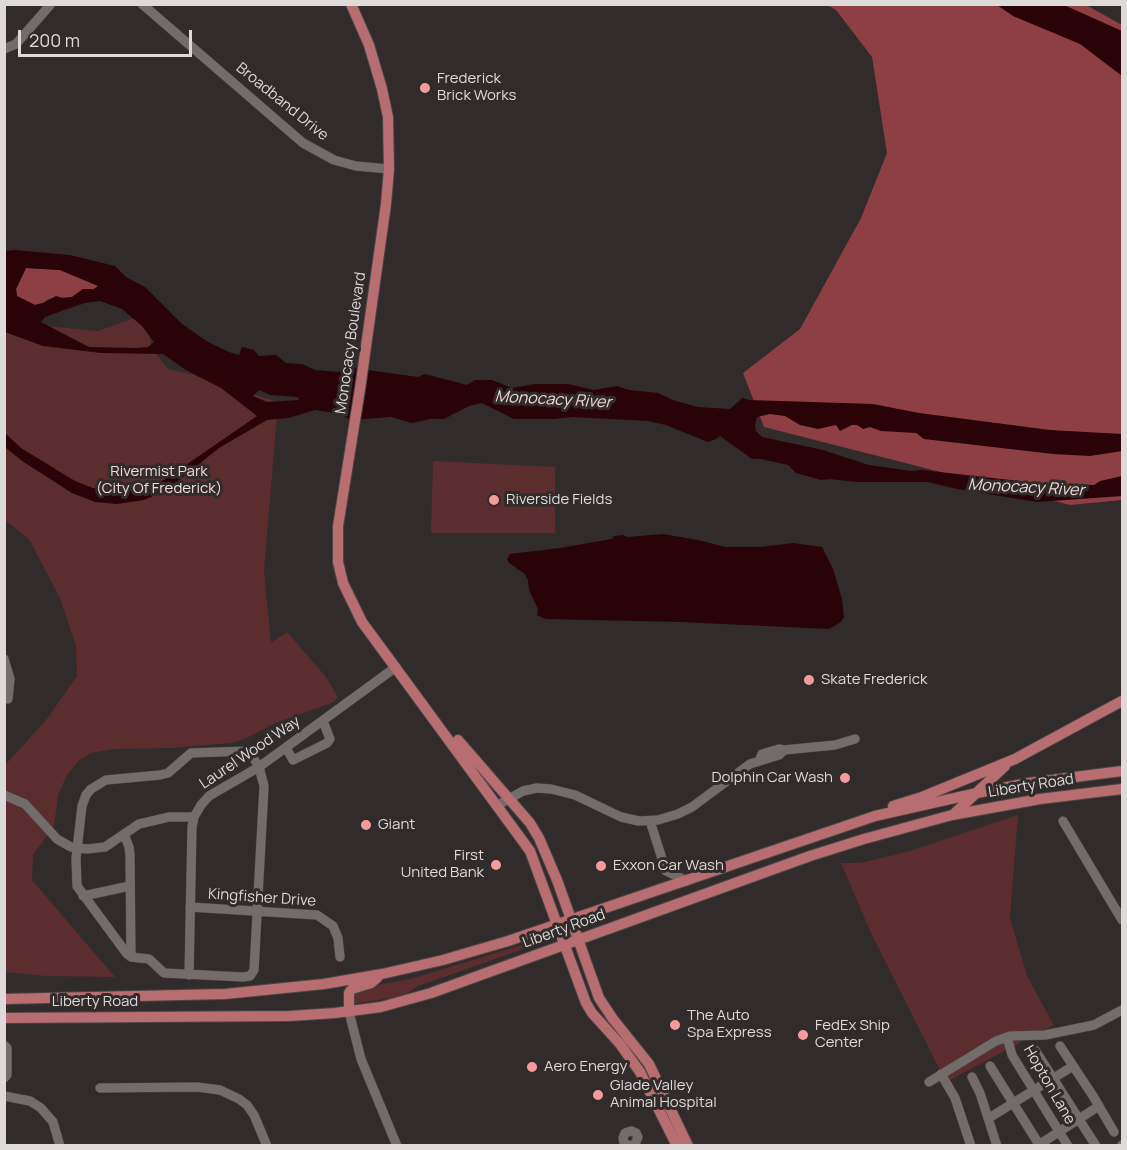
<!DOCTYPE html>
<html>
<head>
<meta charset="utf-8">
<style>
	body { margin:0 }
	#map { position:relative; width:1127px; height:1150px; overflow:hidden; background:#312b2b; font-family:Manrope,sans-serif }
	canvas { display:block }
	.frame { position:absolute; inset:0; border:6px solid #dedada; pointer-events:none }
	.scale { position:absolute; left:18px; top:30px; width:174px; height:27px; box-sizing:border-box; border:3px solid #dedada; border-top:0; padding-left:8px; font-size:18px; line-height:21px; white-space:nowrap; color:#dedada; -webkit-text-stroke:4px #312b2b; paint-order:stroke }
</style>
</head>
<body>
<div id="map">
<canvas width="1127" height="1150"></canvas>
<div class="frame"></div>
<div class="scale">200 m</div>
</div>
<script>
const g = document.querySelector('canvas').getContext('2d');
g.lineJoin = 'round';
function fill(path, color) {
  g.fillStyle = color;
  g.fill(path, 'evenodd');
}
function shape(rows) {
  const path = new Path2D();
  for (const r of rows) {
    path.moveTo(r[0], r[1]);
    for (let i = 2; i < r.length; i += 2) path.lineTo(r[i], r[i + 1]);
  }
  return path;
}
function strokePath(path, color, width, dash) {
  g.strokeStyle = color;
  g.lineWidth = width;
  g.lineCap = dash ? 'butt' : 'round';
  g.setLineDash(dash || []);
  g.stroke(path);
}
function drawText(font, color, halo, rows, align = 'center') {
  g.font = font + ' Manrope,sans-serif';
  g.lineWidth = 6;
  g.setLineDash([]);
  g.textBaseline = 'middle';
  g.strokeStyle = halo;
  g.fillStyle = color;
  for (const [text, x, y, turn = 0] of rows) {
    g.save();
    g.translate(x, y);
    g.rotate((+turn || 0) * Math.PI / 180);
    g.textAlign = isNaN(turn) ? turn : align;
    if (halo) g.strokeText(text, 0, 0);
    g.fillText(text, 0, 0);
    g.restore();
  }
}
fill(shape([
	[137,317,149,330,151,347,168,369,190,374,278,402,264,572,271,643,287,632,326,677,338,697,334,702,273,724,245,739,231,743,172,748,115,749,91,753,79,760,67,775,58,795,54,826,33,855,32,880,115,977,46,976,5,972,5,765,47,719,77,676,76,646,60,598,29,539,5,520,4,331,47,326,98,331],
	[433,461,555,467,555,533,431,533],
	[1018,815,1010,918,1027,976,1054,1025,946,1082,870,931,841,863,860,863,910,851],
	[545,938,546,941,416,987,403,996,352,1004,351,996,358,989,414,978]
]), '#5b2d2f');
fill(shape([
	[827,5,1086,5,1122,25,1122,500,1070,505,764,427,743,373,800,329,861,218,887,153,872,57,836,10],
	[26,268,60,270,99,286,94,289,83,289,72,297,49,299,43,303,35,305,17,296,16,289]
]), '#8d3f43');
fill(shape([
	[997,5,1064,5,1122,31,1122,76,1080,44,1013,16],
	[15,250,70,255,115,266,126,277,145,287,182,324,208,342,229,352,239,355,242,347,254,350,259,356,276,355,286,363,302,364,315,370,338,372,353,368,418,377,425,374,467,385,475,380,492,380,512,388,535,384,568,384,594,390,617,386,629,390,658,393,673,400,697,407,730,409,742,398,749,400,873,404,919,413,1050,430,1122,434,1122,451,1090,456,1053,454,924,439,916,433,881,431,870,427,863,429,857,425,852,425,840,431,836,425,818,429,800,425,785,416,770,414,757,417,755,425,756,431,762,437,823,450,869,465,911,471,922,470,1045,484,1094,485,1100,481,1122,476,1122,496,1037,502,957,489,928,482,856,482,830,479,821,480,796,473,788,465,761,459,752,459,720,436,716,439,708,442,666,425,648,421,573,417,554,419,514,419,482,403,469,406,444,419,430,419,412,423,391,417,351,420,339,414,315,410,288,418,267,420,219,448,167,490,144,500,117,504,95,502,72,493,22,461,5,447,4,432,21,448,75,481,93,488,118,492,137,489,164,480,257,416,221,388,186,370,163,354,101,353,43,346,5,332,5,251],
	[26,268,60,270,98,286,94,289,83,289,72,297,63,298,56,296,43,303,35,305,17,296,16,289],
	[100,301,122,309,142,326,154,342,148,347,137,348,89,347,41,322,45,317,67,309,85,303],
	[259,390,270,395,298,397,299,400,267,402,253,396],
	[663,534,703,541,725,547,761,547,793,543,822,547,833,569,842,599,844,617,841,622,829,629,681,622,546,619,537,615,538,609,529,590,528,580,525,574,509,563,507,559,510,554,560,548,612,539,614,536,623,535,628,537]
]), '#290307');
const minor = shape([
	[142,4,303,143,334,160,356,166,389,169],
	[4,49,16,44,51,4],
	[4,659,10,679,8,699],
	[286,748,293,760,327,743,330,739,323,721],
	[247,751,251,754,259,767,264,786,254,970,250,976,243,977,164,973,149,959,131,957,127,954,77,886,76,858,82,806,86,795,91,789,106,780,160,775,168,773,191,753,247,751],
	[760,759,762,754,779,749,784,750,835,745,855,739],
	[4,795,25,804,57,839,71,847,87,849,105,847,139,824,169,817,194,817],
	[498,805,523,791,537,788,551,789,575,795,621,817,639,821,658,820,678,814,692,807,750,764,779,755,784,750],
	[650,821,666,871,687,881],
	[1063,821,1122,920],
	[124,834,129,847,130,855,131,957],
	[83,896,130,886],
	[190,907,317,915,333,926,338,938,340,957],
	[189,975,192,827,194,817,201,805,209,796,259,767,396,667],
	[349,1012,361,1059,397,1146],
	[1007,1037,1012,1055,1068,1146],
	[4,1045,7,1048,7,1075,4,1078],
	[1060,1046,1093,1096,1114,1132],
	[1035,1050,1096,1146],
	[990,1066,1040,1146],
	[941,1074,955,1098,971,1146],
	[972,1077,980,1093,997,1146],
	[929,1082,996,1041,1010,1036,1045,1035,1094,1025,1122,1010],
	[100,1088,197,1087,220,1090,239,1099,247,1105,254,1115,267,1146],
	[4,1096,30,1101,41,1108,53,1122,60,1146],
	[989,1118,1073,1066],
	[630,1146,624,1143,623,1138,625,1133,631,1131,636,1133,638,1137,635,1144,631,1146],
	[1037,1146,1099,1106],
	[1122,1146,1122,1145]
]);
const major = shape([
	[351,4,369,45,382,89,388,117,389,169,386,204,360,389,338,526,338,562,343,583,362,622,530,851,586,1003,592,1013,620,1044,640,1072,677,1146],
	[458,740,530,823,539,838,557,880,599,998,613,1019,649,1064,688,1146],
	[893,806,922,797,1015,759,1122,701],
	[955,813,1005,766],
	[4,999,225,994,324,984,382,974,443,960,508,941,875,816,977,793,1028,783,1122,771],
	[349,1012,349,993,352,989,371,983,377,978],
	[4,1018,290,1016,335,1013,381,1007,431,993,810,856,864,839,952,815,1040,799,1122,789]
]);
strokePath(minor, '#4c4747', 10);
strokePath(major, '#4c4747', 12);
strokePath(minor, '#736c6b', 9);
strokePath(major, '#b86d70', 10);
for (const [x, y, r, color] of [
	[425,88,6,"#f59b9c"],
	[494,500,6,"#f59b9c"],
	[809,680,6,"#f59b9c"],
	[845,778,6,"#f59b9c"],
	[366,825,6,"#f59b9c"],
	[496,865,6,"#f59b9c"],
	[601,866,6,"#f59b9c"],
	[675,1025,6,"#f59b9c"],
	[803,1035,6,"#f59b9c"],
	[532,1067,6,"#f59b9c"],
	[598,1095,6,"#f59b9c"]
]) {
  const dot = new Path2D();
  dot.arc(x, y, r, 0, 2 * Math.PI);
  g.fillStyle = color;
  g.fill(dot);
  strokePath(dot, '#312b2b', 2);
}
drawText('15px', '#dedada', '#312b2b', [
	["Frederick",437,79],
	["Brick Works",437,96],
	["Riverside Fields",506,500],
	["Skate Frederick",821,680],
	["Dolphin Car Wash",833,778,"right"],
	["Giant",378,825],
	["First",484,856,"right"],
	["United Bank",484,873,"right"],
	["Exxon Car Wash",613,866],
	["The Auto",687,1016],
	["Spa Express",687,1033],
	["FedEx Ship",815,1026],
	["Center",815,1043],
	["Aero Energy",544,1067],
	["Glade Valley",610,1086],
	["Animal Hospital",610,1103]
], 'left');
drawText('15px', '#dedada', '#312b2b', [
	["Broadband Drive",282,102,39],
	["Monocacy Boulevard",351,343,-82],
	["Laurel Wood Way",250,753,-34],
	["Liberty Road",1031,786,-9],
	["Kingfisher Drive",262,898,4],
	["Liberty Road",564,929,-20],
	["Liberty Road",95,1002],
	["Hopton Lane",1049,1085,60]
]);
drawText('15px', '#f2d9d9', '#312b2b', [
	["Rivermist Park",159,472],
	["(City Of Frederick)",159,489]
]);
drawText('italic 16px', '#f0d7d7', '#312b2b', [
	["Monocacy River",553,400,3],
	["Monocacy River",1026,488,3]
]);
</script>
</body>
</html>
